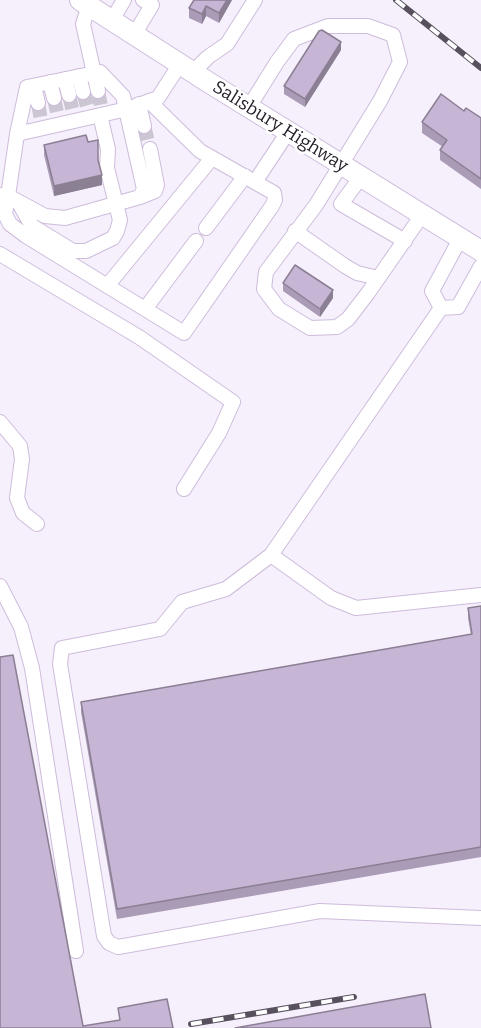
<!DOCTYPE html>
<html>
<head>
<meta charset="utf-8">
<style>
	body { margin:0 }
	canvas { display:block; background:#f6effc }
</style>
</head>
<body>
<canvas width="481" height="1028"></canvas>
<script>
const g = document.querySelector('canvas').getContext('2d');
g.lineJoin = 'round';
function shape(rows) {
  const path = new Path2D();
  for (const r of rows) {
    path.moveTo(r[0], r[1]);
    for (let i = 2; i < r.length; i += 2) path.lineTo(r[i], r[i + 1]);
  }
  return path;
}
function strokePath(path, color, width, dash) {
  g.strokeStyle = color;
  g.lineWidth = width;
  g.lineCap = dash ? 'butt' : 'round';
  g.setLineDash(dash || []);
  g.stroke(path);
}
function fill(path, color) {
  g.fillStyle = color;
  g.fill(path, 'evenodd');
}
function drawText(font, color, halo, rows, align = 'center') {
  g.font = font + ' Bitter,serif';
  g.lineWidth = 5;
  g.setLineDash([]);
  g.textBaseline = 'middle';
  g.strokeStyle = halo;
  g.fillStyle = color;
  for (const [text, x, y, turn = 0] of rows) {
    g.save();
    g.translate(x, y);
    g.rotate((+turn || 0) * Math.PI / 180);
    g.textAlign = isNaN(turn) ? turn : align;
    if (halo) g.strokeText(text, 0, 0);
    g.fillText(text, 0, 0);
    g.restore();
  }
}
strokePath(shape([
	[98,91,101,106],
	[83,92,88,109],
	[69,95,73,112],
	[54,98,58,117],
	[38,103,41,120],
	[144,126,150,149]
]), '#ccc5d2', 14, [14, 7]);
const minor = shape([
	[89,5,83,24,98,91],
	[112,20,124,0],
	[134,35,152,5,143,0],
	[193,72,208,57,227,44,255,0],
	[79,76,83,92],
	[65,79,69,95],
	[50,82,54,98],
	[34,86,38,103],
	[139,104,144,126],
	[249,107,277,62,294,39,328,26,368,26,393,35,400,62,380,101,316,205,266,272,264,289,279,309,310,328,337,327,348,319,368,293,422,215],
	[17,134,27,87,100,72,123,96,144,189,140,197,65,218,45,216,8,196,5,214,10,224,26,236,184,333,272,206,275,200,274,193,200,151,149,101],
	[361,177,341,204,405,241],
	[255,182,288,132],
	[1,195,8,196,17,134,127,109,158,98,180,64],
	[140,197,155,191,157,185,150,149],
	[19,203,32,226,73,251,86,251,113,238,117,231,120,220,107,168,108,149,100,115],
	[206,228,245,176],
	[295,231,345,266,357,273,378,278],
	[460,239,432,291,441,308,458,307,481,266],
	[0,254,139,337,233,402,219,433,184,489],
	[107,286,212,158],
	[441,308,271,555,331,598,356,608,481,595],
	[145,309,196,241],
	[0,422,20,446,22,459,17,498,23,513,37,524],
	[271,555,226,589,182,602,160,629,62,648,60,664,104,936,109,943,118,947,320,911,481,918],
	[0,586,21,627,32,668,76,951]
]);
const highway = shape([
	[80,0,208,82,481,251]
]);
strokePath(minor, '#cdbcdb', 16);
strokePath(highway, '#cdbcdb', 22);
strokePath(minor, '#fff', 14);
strokePath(highway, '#fff', 20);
const rail = shape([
	[396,0,481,68],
	[191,1024,354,997]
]);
strokePath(rail, '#58515d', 6);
strokePath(rail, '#fff', 4, [11]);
fill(shape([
	[232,0,219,23,206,16,202,24,189,18,189,8],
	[341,50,305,107,284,94,284,86],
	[464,111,481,118,481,189,440,160,440,150,443,147,422,133,422,122],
	[88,142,98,160,102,185,54,196,44,155,44,145],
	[283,283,333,298,320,317,283,291],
	[481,606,481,857,117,919,81,712,81,702,471,635,468,618,468,608]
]), '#aa9cb6');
fill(shape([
	[227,0,232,0,219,23,219,13],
	[206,6,206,16,202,24,202,14],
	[341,42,341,50,305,107,305,99],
	[102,175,102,185,54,196,54,186],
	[333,290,333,298,320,317,320,309]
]), '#8b7f94');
const building = shape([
	[194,0,227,0,219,13,206,6,202,14,189,8,194,0],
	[322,30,341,42,305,99,284,86,319,31,322,30],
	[441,94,464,111,466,108,481,118,481,179,440,150,447,140,422,122,441,94],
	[86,135,88,142,98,140,98,160,102,175,54,186,44,145,86,135],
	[295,265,333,290,320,309,283,283,295,265],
	[481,606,481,847,117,909,81,702,472,634,468,608,481,606],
	[13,655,83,1026,120,1020,118,1008,167,999,173,1028,0,1028,0,657,13,655],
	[425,994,431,1028,235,1028,425,994]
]);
fill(building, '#c6b5d4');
strokePath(building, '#8b7f94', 1.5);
drawText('18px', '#231d28', '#fff', [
	["Salisbury Highway",280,127,32]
]);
</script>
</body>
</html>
